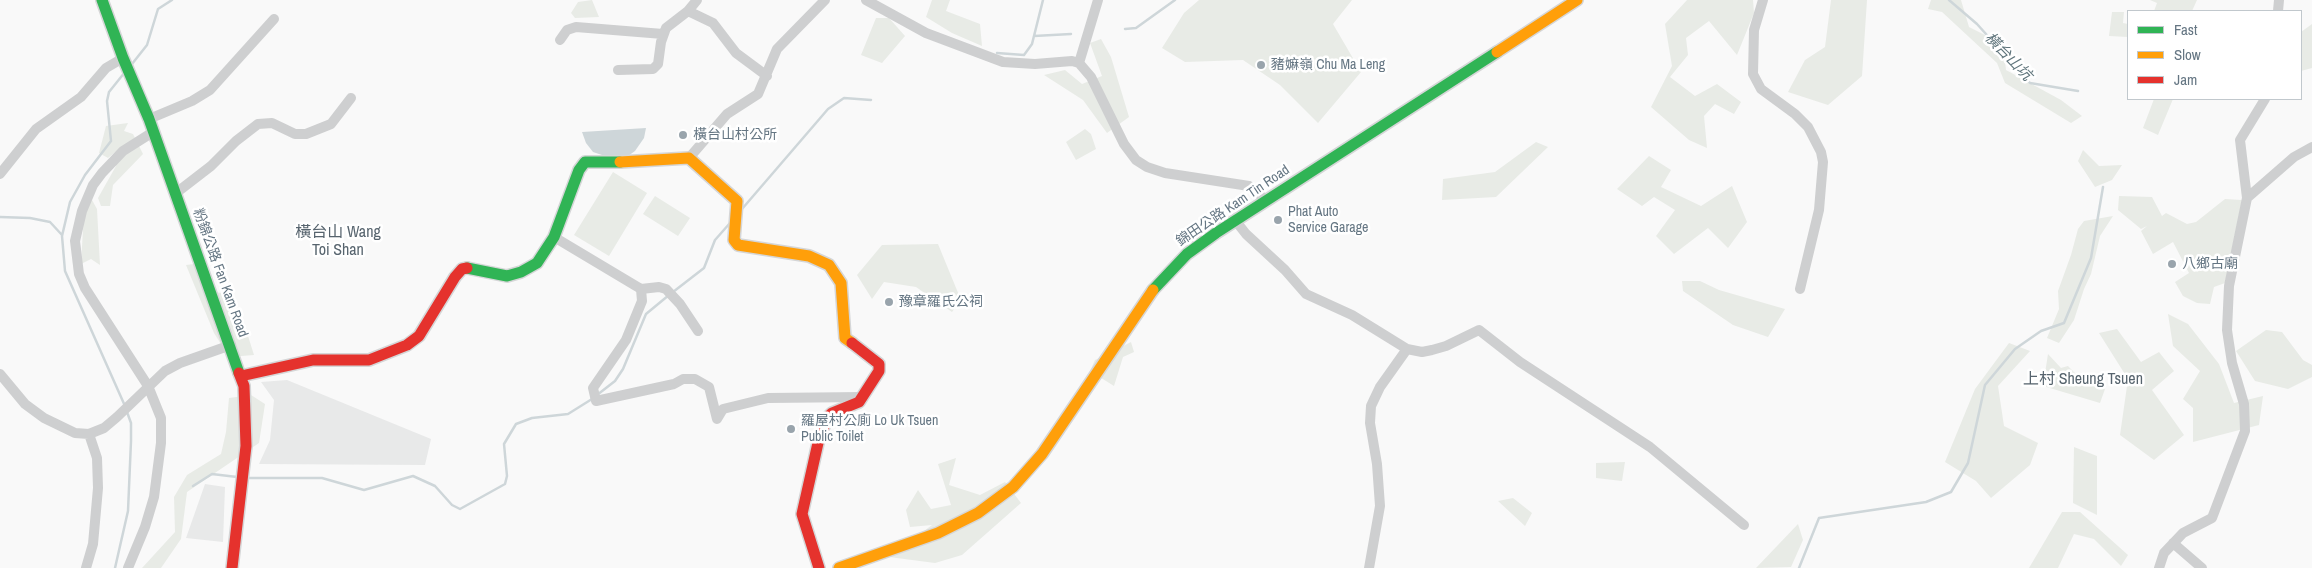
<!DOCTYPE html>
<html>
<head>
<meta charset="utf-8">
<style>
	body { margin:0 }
	#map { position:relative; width:2312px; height:568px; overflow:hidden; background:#f9f9f9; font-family:"Archivo Narrow",sans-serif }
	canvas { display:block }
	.legend { position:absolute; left:2127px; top:10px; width:175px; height:90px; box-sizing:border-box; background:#fff; border:1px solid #c1c8cd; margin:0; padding:6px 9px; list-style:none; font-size:15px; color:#657683 }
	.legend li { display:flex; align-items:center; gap:10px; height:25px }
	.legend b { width:25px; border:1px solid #c1c8cd }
</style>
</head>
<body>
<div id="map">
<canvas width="2312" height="568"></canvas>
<ul class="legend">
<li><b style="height:6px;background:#30b455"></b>Fast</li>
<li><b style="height:6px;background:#ff9f0a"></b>Slow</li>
<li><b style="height:6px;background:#e5322d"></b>Jam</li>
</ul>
</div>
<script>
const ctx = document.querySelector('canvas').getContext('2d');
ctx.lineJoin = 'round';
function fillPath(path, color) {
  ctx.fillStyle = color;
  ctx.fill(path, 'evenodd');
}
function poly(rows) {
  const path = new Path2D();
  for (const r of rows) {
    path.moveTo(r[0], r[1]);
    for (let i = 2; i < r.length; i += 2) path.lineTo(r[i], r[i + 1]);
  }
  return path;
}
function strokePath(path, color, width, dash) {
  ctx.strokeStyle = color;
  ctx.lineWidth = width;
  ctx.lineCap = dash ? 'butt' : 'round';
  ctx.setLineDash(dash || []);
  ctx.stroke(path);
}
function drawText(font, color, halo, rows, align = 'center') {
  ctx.font = font + ' "Archivo Narrow","Noto Sans TC",sans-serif';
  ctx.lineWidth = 5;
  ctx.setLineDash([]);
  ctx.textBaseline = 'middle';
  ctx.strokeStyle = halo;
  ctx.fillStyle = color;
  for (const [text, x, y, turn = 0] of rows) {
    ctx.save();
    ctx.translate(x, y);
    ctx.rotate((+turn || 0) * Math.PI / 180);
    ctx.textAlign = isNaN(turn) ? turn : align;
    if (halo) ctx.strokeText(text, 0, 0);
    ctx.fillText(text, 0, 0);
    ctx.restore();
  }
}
fillPath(poly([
	[287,380,431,439,425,465,259,464,270,440,274,400,261,382],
	[205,484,225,487,223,542,186,538]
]), '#e8e9e9');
fillPath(poly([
	[592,0,599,17,575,18,571,13,578,2],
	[932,0,950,0,946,11,980,24,982,46,952,33,926,17],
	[1199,0,1352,0,1333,24,1361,72,1318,123,1280,85,1243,60,1185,62,1162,48,1184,13],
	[1753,0,1754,13,1737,55,1709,21,1686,38,1688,55,1670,77,1695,96,1717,84,1741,102,1734,114,1715,104,1704,116,1707,148,1689,140,1651,107,1672,66,1665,24,1687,0],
	[1831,0,1867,0,1862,76,1828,105,1788,92,1805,60,1825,47],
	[1931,0,1961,0,1969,27,2003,44,2006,70,2061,100,2082,116,2071,123,2005,83,1997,63,1942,12,1928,9],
	[2150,0,2197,0,2192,11,2154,11,2157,3],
	[2112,12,2124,12,2123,23,2128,24,2128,37,2109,36],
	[876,18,889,18,905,36,882,63,861,55],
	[2312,24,2312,68,2301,71,2301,32],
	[1101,39,1111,57,1129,117,1107,133,1083,100,1044,75,1065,70,1082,84,1102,76,1090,43],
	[2154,99,2173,99,2158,135,2143,128],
	[128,123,124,131,133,134,143,154,113,185,110,206,101,206,98,198,116,166,118,150,108,158,99,153,106,126],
	[1085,129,1091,134,1096,149,1076,160,1066,142],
	[1536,142,1548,147,1496,197,1442,200,1443,179,1495,172],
	[2083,150,2099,166,2122,165,2112,180,2095,187,2078,161],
	[1649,156,1671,170,1661,187,1701,206,1732,186,1747,222,1728,248,1708,228,1674,254,1656,236,1675,210,1654,197,1642,206,1617,189],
	[613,172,647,193,609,256,574,235],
	[655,196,690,218,678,236,643,214],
	[2119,196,2152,197,2162,216,2166,213,2187,224,2196,222,2225,199,2242,200,2225,283,2214,287,2210,304,2197,303,2183,296,2175,282,2189,273,2173,242,2153,254,2141,231,2147,226,2141,229,2118,210],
	[92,200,97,209,100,265,91,259,81,264,84,212],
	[2113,216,2100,236,2091,274,2084,289,2074,320,2059,343,2047,338,2059,309,2058,291,2071,255,2078,229,2084,221],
	[938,244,961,300,952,312,916,287,884,282,872,299,857,275,882,245],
	[194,264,204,291,222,293,232,316,243,320,254,355,229,357,214,333,186,265],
	[1682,281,1700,281,1719,290,1785,309,1768,337,1733,325,1683,291],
	[2168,314,2188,324,2219,364,2234,403,2263,396,2259,425,2193,442,2193,408,2183,399,2200,371,2173,346],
	[2117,329,2141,362,2159,352,2174,371,2152,390,2184,435,2154,460,2120,435,2128,379,2099,333],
	[2266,330,2282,332,2303,360,2312,365,2312,377,2288,389,2255,381,2236,351],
	[1131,342,1134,352,1123,357,1114,386,1090,371,1095,360],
	[2009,343,2030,351,1998,386,2004,426,2038,443,2030,465,1991,498,1976,481,1945,462,1975,389],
	[2048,354,2061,368,2068,366,2077,375,2075,379,2105,389,2100,403,2043,386],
	[251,395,265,404,259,443,187,492,181,539,161,568,142,568,175,532,174,497,187,475,221,454,226,432,229,398],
	[2074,447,2097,456,2097,515,2073,503],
	[956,458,949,485,980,495,1005,482,1021,503,962,555,935,563,889,557,932,525,910,527,906,510,918,490,931,509,951,505,938,464],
	[1625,462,1622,481,1596,478,1596,463],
	[1513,498,1532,513,1525,526,1498,501],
	[2062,512,2080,512,2128,555,2121,566,2094,539,2074,534,2058,568,2029,568],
	[1798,524,1803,540,1791,567,1756,568]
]), '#e8ebe6');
fillPath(poly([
	[646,128,644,138,635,151,628,156,602,155,593,152,586,143,582,132]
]), '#ced6d9');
strokePath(poly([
	[1949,0,1977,24,2030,83,2078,91],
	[1125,29,1136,28,1175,0],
	[1034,36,1071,34],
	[997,53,1024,55,1032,44,1043,0],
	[132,64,147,45,158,9,172,0],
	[125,72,109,92,107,101,111,141,85,175,70,202,62,236,65,271,125,406],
	[742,209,828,109,844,98,871,100],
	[0,217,30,218,50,222,62,235],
	[673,292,704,268,715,240,730,223],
	[597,395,615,381,623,369,646,314,669,295],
	[248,478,322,478,364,490,413,476,435,486,452,505,460,509,505,484,507,476,504,444,516,424,532,418,568,414,592,399],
	[193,486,212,474,237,477],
	[115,568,128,511,131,441,131,423,127,412],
	[1799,568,1819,518,1926,502,1951,492,1968,463,1985,385,2015,349,2041,331,2064,323,2091,258,2103,187]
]), '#ced6d9', 2.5);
const fast = poly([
	[102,0,123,58,149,119,239,373],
	[467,268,507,276,521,272,537,263,554,237,579,170,585,162,620,162],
	[1153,290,1187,254,1216,233,1497,52]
]);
const slow = poly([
	[1497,52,1577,0],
	[620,162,689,158,737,201,734,240,738,245,809,256,829,265,841,283,845,338,852,343],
	[839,568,938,533,978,513,1013,487,1042,454,1153,290]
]);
const jam = poly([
	[241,376,313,360,369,360,407,345,419,336,455,277,462,269,467,268],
	[232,568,246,446,244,386,239,373],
	[819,568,802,514,818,443,827,418,832,413,859,402,879,371,879,364,852,343]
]);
strokePath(fast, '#d5d6d7', 14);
strokePath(slow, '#d5d6d7', 14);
strokePath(jam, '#d5d6d7', 14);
strokePath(poly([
	[866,0,926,33,1003,62,1035,64,1072,61,1079,63,1091,77,1124,144,1136,160,1147,167,1165,173,1249,186,1266,200],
	[1763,0,1754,30,1753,74,1761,89,1795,114,1808,127,1821,152,1823,162,1819,210,1800,289],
	[688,11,713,23,736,53,767,76],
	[2278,11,2279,0],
	[560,40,567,30,576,27,663,34],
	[1079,63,1098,0],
	[618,70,653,69,658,64,661,42,666,28,688,11,697,0],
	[149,119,192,101,210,90,274,19],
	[689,158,727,114,758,94,777,49,825,0],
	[0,174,36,129,81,97,106,68,123,58],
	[176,193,211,166,236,141,258,124,272,123,295,134,306,134,331,124,351,98],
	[2247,198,2294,157,2312,147],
	[1235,220,1246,234,1285,270,1306,294,1352,315,1407,349,1422,352,1432,350,1446,346,1479,330,1520,362,1650,447,1744,525],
	[554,237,641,289,659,287,666,289,680,304,698,331],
	[641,289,642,301,626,340,593,388,596,401,674,384,683,379,695,379,709,387,717,419],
	[0,374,25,404,44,418,75,433,89,434,104,428,117,417,165,371,180,363,231,345],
	[717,419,723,409,768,398,863,397],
	[2173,543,2202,568],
	[86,568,93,544,98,488,97,458,89,434],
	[128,568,145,527,154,497,161,443,161,418,148,386,85,288,79,274,75,241,82,211,93,185,102,173,123,151,153,132],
	[1369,568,1380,506,1377,464,1370,423,1371,406,1380,387,1407,349],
	[2159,568,2164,553,2183,533,2212,518,2245,431,2244,404,2232,363,2227,330,2229,286,2247,198,2240,140,2265,99]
]), '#cecfd0', 10);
strokePath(fast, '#30b455', 11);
strokePath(slow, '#ff9f0a', 11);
strokePath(jam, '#e5322d', 11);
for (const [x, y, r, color] of [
	[1261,65,5,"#99a4ac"],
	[683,135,5,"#99a4ac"],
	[1278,220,5,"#99a4ac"],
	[2172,264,5,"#99a4ac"],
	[889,302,5,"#99a4ac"],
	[791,429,5,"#99a4ac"]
]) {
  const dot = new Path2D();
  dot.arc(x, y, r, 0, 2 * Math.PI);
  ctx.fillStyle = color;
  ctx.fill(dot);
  strokePath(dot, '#fff', 2);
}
drawText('14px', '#657683', '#fff', [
	["豬嫲嶺 Chu Ma Leng",1271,65],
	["橫台山村公所",693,135],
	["Phat Auto",1288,212],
	["Service Garage",1288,228],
	["八鄉古廟",2182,264],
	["豫章羅氏公祠",899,302],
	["羅屋村公廁 Lo Uk Tsuen",801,421],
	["Public Toilet",801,437]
], 'left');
drawText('14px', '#657683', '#fff', [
	["錦田公路 Kam Tin Road",1233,206,-34],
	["粉錦公路 Fan Kam Road",220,273,70]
]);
drawText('italic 15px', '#60757c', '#fff', [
	["橫台山坑",2008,57,46]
]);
drawText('16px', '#57646e', '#fff', [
	["橫台山 Wang",338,233],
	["Toi Shan",338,251],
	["上村 Sheung Tsuen",2083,380]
]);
</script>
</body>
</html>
